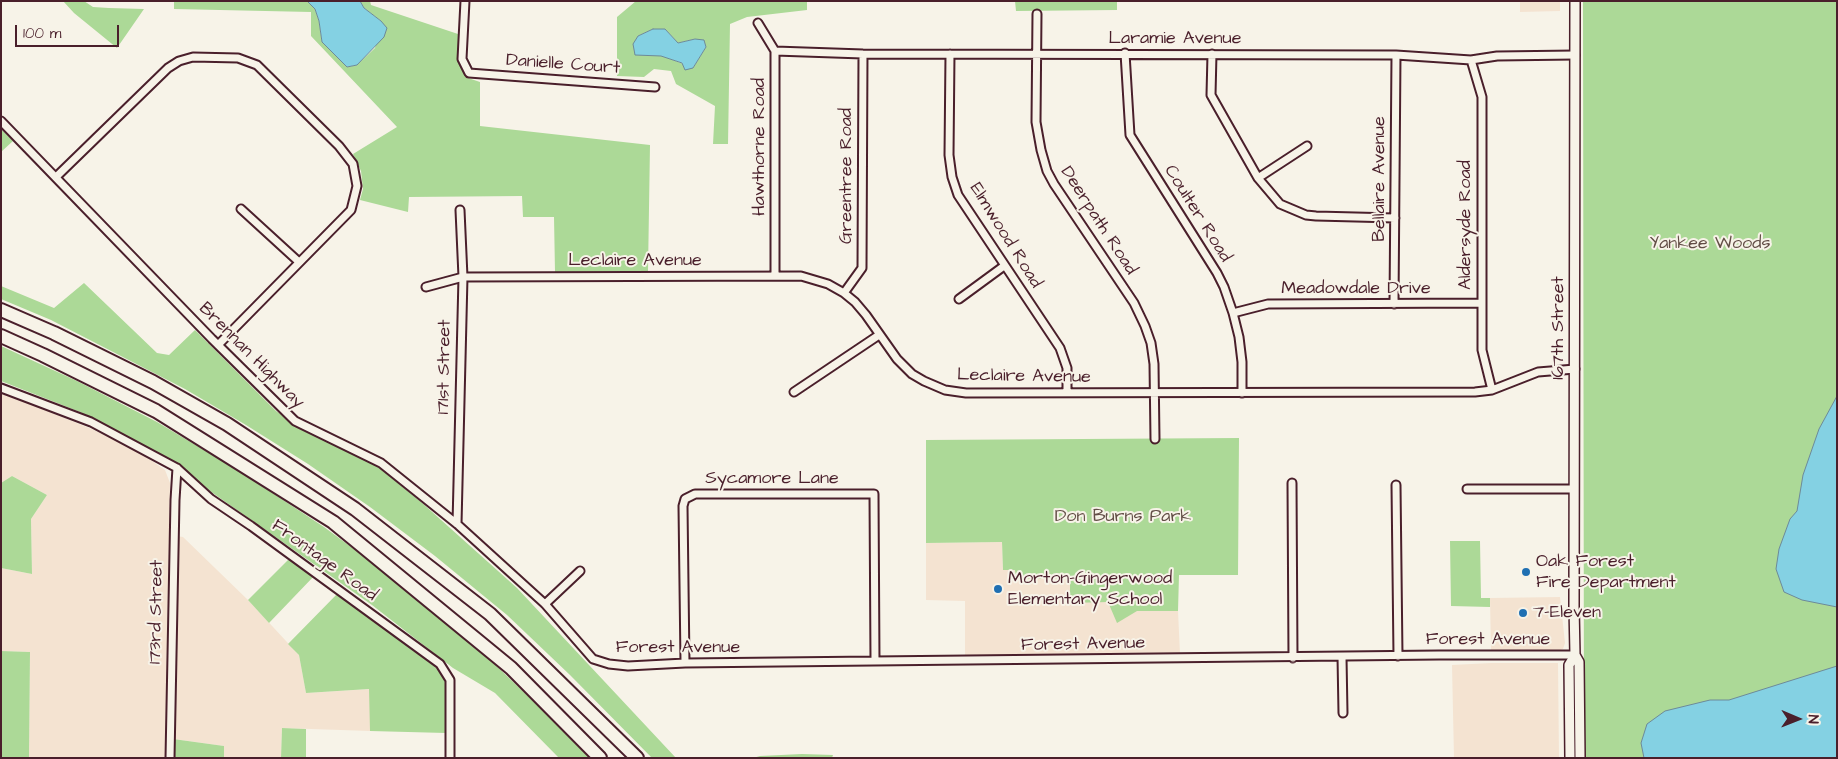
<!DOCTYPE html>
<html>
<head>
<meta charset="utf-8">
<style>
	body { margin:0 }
	#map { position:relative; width:1838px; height:759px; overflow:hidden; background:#f7f3e8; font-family:"Architects Daughter",sans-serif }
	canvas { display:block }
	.frame { position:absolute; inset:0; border:2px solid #4a1f2b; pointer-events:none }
	.north { position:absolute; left:1773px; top:694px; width:50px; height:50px; -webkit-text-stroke:4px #f7f3e8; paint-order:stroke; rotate:91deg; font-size:14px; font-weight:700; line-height:20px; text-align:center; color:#4a1f2b }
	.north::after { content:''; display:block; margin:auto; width:18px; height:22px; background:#4a1f2b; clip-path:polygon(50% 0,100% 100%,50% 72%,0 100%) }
	.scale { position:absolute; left:15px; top:25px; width:104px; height:22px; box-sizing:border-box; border:2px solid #4a1f2b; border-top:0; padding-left:6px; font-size:15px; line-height:18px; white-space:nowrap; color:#4a1f2b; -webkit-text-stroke:4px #f7f3e8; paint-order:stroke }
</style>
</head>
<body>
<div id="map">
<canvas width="1838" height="759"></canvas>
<div class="frame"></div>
<div class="north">N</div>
<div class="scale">100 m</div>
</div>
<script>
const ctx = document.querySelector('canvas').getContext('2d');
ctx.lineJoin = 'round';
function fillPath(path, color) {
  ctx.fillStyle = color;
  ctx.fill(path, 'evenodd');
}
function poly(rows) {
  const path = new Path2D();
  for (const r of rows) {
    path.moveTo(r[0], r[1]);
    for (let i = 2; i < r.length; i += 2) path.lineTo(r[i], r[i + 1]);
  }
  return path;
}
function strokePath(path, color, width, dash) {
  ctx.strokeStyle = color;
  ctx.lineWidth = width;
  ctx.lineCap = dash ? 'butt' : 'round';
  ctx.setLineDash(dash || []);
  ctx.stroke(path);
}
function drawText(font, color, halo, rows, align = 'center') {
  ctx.font = font + ' "Architects Daughter",sans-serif';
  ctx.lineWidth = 4;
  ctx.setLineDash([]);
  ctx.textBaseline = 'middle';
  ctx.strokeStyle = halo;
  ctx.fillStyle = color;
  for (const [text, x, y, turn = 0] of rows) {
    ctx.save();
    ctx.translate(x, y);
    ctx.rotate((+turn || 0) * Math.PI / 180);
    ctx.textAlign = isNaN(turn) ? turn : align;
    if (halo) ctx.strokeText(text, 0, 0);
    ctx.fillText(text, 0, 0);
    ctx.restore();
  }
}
fillPath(poly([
	[1520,1,1560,1,1560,11,1520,12],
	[1,392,94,430,139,452,165,470,170,483,165,758,29,758,30,652,1,651,1,568,32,574,31,519,47,495,12,476,1,483],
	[176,536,183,537,248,600,299,655,306,693,370,689,370,731,282,728,281,758,224,758,224,746,173,739],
	[1002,542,1003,570,1015,569,1070,578,1108,602,1137,611,1178,611,1180,654,965,656,965,601,926,600,926,543],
	[1560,597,1565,643,1563,649,1558,651,1491,651,1490,598],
	[1491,663,1558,663,1559,758,1454,758,1452,665]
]), '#f4e3d1');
fillPath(poly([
	[63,1,84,1,93,7,109,8,144,9,117,48,74,13],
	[174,1,309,2,315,9,319,21,322,42,347,67,357,65,375,48,381,21,364,8,360,1,370,1,371,5,458,34,458,63,468,78,480,82,480,126,650,145,648,271,555,272,554,217,523,217,522,196,409,197,408,212,360,200,363,189,361,171,353,154,397,127,311,36,311,12,174,9],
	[636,1,807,1,807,10,747,17,730,24,728,144,713,144,715,106,676,84,671,71,654,69,644,77,617,76,617,17],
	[653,29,665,29,678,43,695,39,706,47,693,68,661,55,635,55,638,36],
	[1015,1,1117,1,1117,10,1016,11],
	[1583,1,1837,1,1837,758,1584,758],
	[1,129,13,141,1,152],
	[84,283,157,353,169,355,195,330,276,411,305,431,377,466,421,502,517,588,676,758,652,758,570,675,507,615,435,556,370,507,308,464,246,425,185,389,51,320,1,299,1,286,54,308],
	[1,346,77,381,157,422,239,471,324,527,377,566,480,650,592,758,559,758,495,693,453,668,372,605,153,451,80,412,1,381],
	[1239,438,1238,575,1179,575,1178,611,1137,611,1117,623,1108,602,1070,603,1070,578,1016,579,1015,570,1003,570,1002,542,926,543,926,440],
	[12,476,47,495,31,519,32,574,1,568,1,483],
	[1450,541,1480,541,1481,598,1490,598,1490,607,1451,606],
	[291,557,315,575,269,623,248,600],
	[339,592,430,661,442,674,447,686,446,733,370,731,369,689,306,693,299,655,288,644],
	[1,651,30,652,29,758,1,758],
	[282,728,306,729,306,758,281,758],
	[173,739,224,746,224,758,173,758],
	[802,754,833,755,832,758,753,758,760,756]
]), '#acd997');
const water = poly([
	[307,1,360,1,364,8,381,21,387,28,384,37,357,65,347,67,322,42,319,21,315,9,307,1],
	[653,29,665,29,678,43,695,39,704,40,706,47,693,68,685,70,682,63,661,56,635,55,633,44,638,36,653,29],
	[1837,396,1837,607,1802,600,1784,592,1776,569,1779,549,1790,519,1797,511,1803,475,1819,429,1837,396],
	[1837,666,1837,758,1644,758,1641,743,1647,724,1665,711,1710,700,1729,700,1837,666]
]);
fillPath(water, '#84d1e3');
strokePath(water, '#6d8a99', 1);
const minor = poly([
	[465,1,462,59,469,73,655,87],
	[1037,14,1036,122,1041,150,1047,171,1054,184,1134,303,1145,326,1151,343,1154,364,1155,439],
	[758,23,775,51,775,275],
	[775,51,863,54,1396,55,1471,60,1497,56,1575,55],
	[1125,53,1130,135,1217,273,1224,287,1233,313,1239,337,1242,362,1242,393],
	[950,54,949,155,952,177,958,195,1060,348,1067,368,1067,393],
	[1212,54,1211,95,1258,178,1280,204,1306,215,1316,216,1395,218],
	[1471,60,1482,97,1482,350,1492,390],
	[1,121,212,339,295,421,381,463,457,524,545,604,593,659,609,664,628,666,685,663,1439,655,1575,655],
	[56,177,168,68,179,61,193,57,238,58,257,65,339,146,353,164,357,186,351,210,218,345],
	[1258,178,1307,146],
	[241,209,299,262],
	[426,287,463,277,801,276,828,284,844,293,855,302,866,315,897,359,912,374,924,381,945,390,966,393,1475,392,1492,390,1538,372,1575,369],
	[844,293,862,268,863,54],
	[959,299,1004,266],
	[1394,304,1396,55],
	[1233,313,1268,304,1481,303],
	[1,388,91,422,177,468,211,499,251,526,440,664,450,680,450,758],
	[794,392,879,335],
	[1292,483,1293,658],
	[1396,485,1398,656],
	[1467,489,1574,489],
	[457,524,463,277,460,210],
	[545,604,580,571],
	[1342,657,1343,713],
	[685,663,683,506,685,499,695,494,874,494,875,661],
	[170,758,175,500,177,468]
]);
const secondary = poly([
	[1575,1,1574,606,1575,655,1579,662,1580,758],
	[1570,758,1569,665,1575,655]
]);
const motorway = poly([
	[1,310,54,333,153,382,227,424,355,509,490,614,637,758],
	[1,336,43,355,156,411,333,522,511,668,600,758]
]);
strokePath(minor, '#4a1f2b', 11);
strokePath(secondary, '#4a1f2b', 12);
strokePath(motorway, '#4a1f2b', 16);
strokePath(minor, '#f7f3e8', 7);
strokePath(secondary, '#f7f3e8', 9);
strokePath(motorway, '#f7f3e8', 12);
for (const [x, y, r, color] of [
	[1526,572,5,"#1f6fb2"],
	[998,589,5,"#1f6fb2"],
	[1523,613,5,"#1f6fb2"]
]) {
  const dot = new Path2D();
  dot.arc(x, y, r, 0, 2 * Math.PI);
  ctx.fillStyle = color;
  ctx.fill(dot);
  strokePath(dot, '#f7f3e8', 2);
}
drawText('18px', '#4a1f2b', '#f7f3e8', [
	["Laramie Avenue",1175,39],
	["Danielle Court",563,65,4],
	["Hawthorne Road",760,147,-90],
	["Greentree Road",847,176,-90],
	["Bellaire Avenue",1380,179,-90],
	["Coulter Road",1197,214,58],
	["Deerpath Road",1098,221,57],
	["Aldersyde Road",1466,225,-90],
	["Elmwood Road",1005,236,58],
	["Leclaire Avenue",635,261],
	["Meadowdale Drive",1356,289],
	["167th Street",1559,328,-90],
	["Brennan Highway",251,356,45],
	["171st Street",445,367,-89],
	["Leclaire Avenue",1024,377,1],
	["Sycamore Lane",772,479],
	["Frontage Road",324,561,36],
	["173rd Street",157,612,-89],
	["Forest Avenue",1488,640],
	["Forest Avenue",1083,645,-1],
	["Forest Avenue",678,648]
]);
drawText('18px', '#624e46', '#f7f3e8', [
	["Yankee Woods",1710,244],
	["Don Burns Park",1123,517]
]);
drawText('18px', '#4a1f2b', '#f7f3e8', [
	["Oak Forest",1536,562],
	["Fire Department",1536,583],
	["Morton-Gingerwood",1008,579],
	["Elementary School",1008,600],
	["7-Eleven",1533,613]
], 'left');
</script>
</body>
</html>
